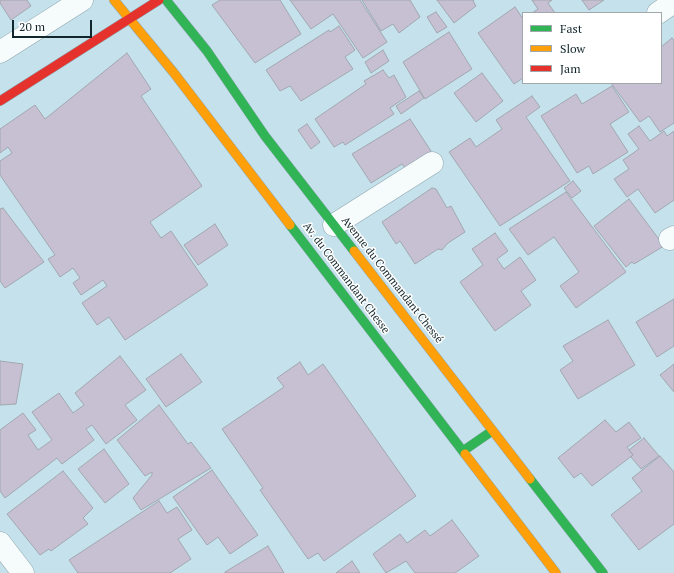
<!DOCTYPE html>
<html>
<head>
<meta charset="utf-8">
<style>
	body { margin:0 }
	#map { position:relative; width:674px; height:573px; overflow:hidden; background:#c5e2ec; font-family:"PT Serif",serif }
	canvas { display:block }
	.legend { position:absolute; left:522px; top:12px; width:140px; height:72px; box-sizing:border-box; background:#fff; border:1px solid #a0a8ab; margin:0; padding:5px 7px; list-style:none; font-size:12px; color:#11262c }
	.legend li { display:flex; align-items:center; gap:8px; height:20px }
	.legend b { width:20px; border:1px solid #a0a8ab }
	.scale { position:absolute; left:12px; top:20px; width:80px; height:18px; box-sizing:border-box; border:2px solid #11262c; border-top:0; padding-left:5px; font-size:12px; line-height:14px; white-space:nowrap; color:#11262c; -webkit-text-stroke:3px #fff; paint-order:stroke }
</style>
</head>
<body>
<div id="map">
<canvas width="674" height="573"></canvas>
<ul class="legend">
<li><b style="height:5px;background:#30b455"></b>Fast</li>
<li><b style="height:5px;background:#ff9f0a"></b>Slow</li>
<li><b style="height:5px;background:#e5322d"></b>Jam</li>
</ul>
<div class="scale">20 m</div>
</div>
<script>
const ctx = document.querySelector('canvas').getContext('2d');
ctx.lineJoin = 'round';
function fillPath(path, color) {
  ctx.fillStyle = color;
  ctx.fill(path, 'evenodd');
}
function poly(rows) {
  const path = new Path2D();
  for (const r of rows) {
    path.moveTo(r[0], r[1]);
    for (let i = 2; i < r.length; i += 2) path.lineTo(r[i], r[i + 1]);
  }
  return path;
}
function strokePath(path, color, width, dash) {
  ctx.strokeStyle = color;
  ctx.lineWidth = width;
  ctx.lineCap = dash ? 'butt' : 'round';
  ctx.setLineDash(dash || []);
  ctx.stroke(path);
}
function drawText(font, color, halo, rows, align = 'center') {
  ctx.font = font + ' "PT Serif",serif';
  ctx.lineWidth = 3;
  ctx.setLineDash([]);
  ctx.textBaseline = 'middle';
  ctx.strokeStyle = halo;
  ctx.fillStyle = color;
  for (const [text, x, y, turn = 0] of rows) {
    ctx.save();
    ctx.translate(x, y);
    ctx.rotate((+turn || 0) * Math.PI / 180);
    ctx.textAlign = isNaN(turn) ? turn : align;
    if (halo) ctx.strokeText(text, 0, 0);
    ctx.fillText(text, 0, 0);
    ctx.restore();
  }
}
const building = poly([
	[0,0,27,0,31,6,11,20,0,3,0,0],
	[220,0,280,0,301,34,255,63,212,5,220,0],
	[290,0,360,0,387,42,363,58,333,14,311,29,290,0],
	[362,0,410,0,420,17,399,33,393,24,381,31,362,0],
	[437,0,474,0,473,1,476,6,454,23,437,0],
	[532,0,552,0,548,3,555,13,532,13,538,9,532,0],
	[582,0,604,0,589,10,582,0],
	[515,7,523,19,523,78,514,84,478,33,515,7],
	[436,12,447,27,437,33,427,17,436,12],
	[339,26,355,50,345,57,353,69,301,101,290,86,280,91,266,70,329,30,330,32,339,26],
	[449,32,472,69,425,99,403,62,449,32],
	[672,38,674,40,674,123,660,132,649,116,640,122,611,83,661,83,661,47,672,38],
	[383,50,389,61,371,73,365,62,383,50],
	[127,53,151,89,141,96,202,186,150,222,161,238,171,231,208,285,125,340,109,317,97,325,82,303,107,286,103,280,81,295,73,283,80,278,73,268,60,277,48,259,55,255,0,175,0,161,12,153,8,147,0,153,0,129,35,105,45,119,127,53],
	[383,70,389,78,394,75,406,97,390,108,394,114,345,145,343,142,334,147,315,119,366,84,364,81,383,70],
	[482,73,503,101,476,122,454,93,482,73],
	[612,86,629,112,610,124,628,152,593,174,589,166,577,173,541,116,576,94,582,104,612,86],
	[419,91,424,98,401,114,396,106,419,91],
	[532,96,540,107,526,117,570,181,500,226,449,152,470,138,476,147,502,129,496,120,532,96],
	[410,119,431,151,405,168,402,164,371,183,352,154,410,119],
	[307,124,320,142,311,149,298,130,307,124],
	[639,126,650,141,664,131,667,136,674,131,674,200,655,213,638,189,627,197,614,179,629,169,623,160,639,149,628,134,639,126],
	[573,181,581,191,572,198,564,188,573,181],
	[432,188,436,189,447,208,451,206,465,232,448,243,442,250,438,249,415,264,400,241,396,244,382,222,432,188],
	[566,192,626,272,576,308,560,286,579,272,554,237,528,255,509,229,566,192],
	[629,199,664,246,634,264,632,262,626,267,594,226,629,199],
	[3,208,44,262,5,288,0,281,0,209,3,208],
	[215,224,228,245,198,265,184,245,215,224],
	[495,233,508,251,497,259,504,269,520,257,536,280,521,291,531,305,495,331,460,282,483,265,472,249,495,233],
	[674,299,674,346,657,357,636,322,674,299],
	[608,320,635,365,578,399,560,370,573,361,563,346,608,320],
	[181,354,202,382,166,407,146,379,181,354],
	[120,356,146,390,125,405,137,420,106,444,92,425,86,429,94,440,62,464,57,458,5,498,0,491,0,430,23,413,36,430,28,435,38,450,52,440,32,412,59,393,73,413,84,405,75,393,120,356],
	[0,361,23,364,16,404,0,405,0,361],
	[300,362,308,375,323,364,416,496,324,561,318,553,308,559,260,490,263,488,222,429,284,387,277,378,300,362],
	[674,364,674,392,660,375,674,364],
	[159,405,188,444,191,442,211,468,141,510,133,498,152,475,152,472,145,476,117,440,159,405],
	[605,420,616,432,629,422,641,438,627,447,633,455,592,486,581,473,574,478,558,458,605,420],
	[644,438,659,456,641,469,631,457,633,455,629,450,644,438],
	[104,449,129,484,105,503,78,469,104,449],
	[660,456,674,472,674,524,639,550,611,515,642,491,632,478,660,456],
	[212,470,258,535,230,554,218,537,207,545,173,497,212,470],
	[63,471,93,508,83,518,88,524,51,551,49,549,40,555,7,514,63,471],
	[159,501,167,513,177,507,192,530,178,539,191,559,170,573,78,573,69,560,159,501],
	[452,520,479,556,455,573,415,573,406,561,386,573,373,554,400,534,407,543,425,530,430,536,452,520],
	[268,546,284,573,225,573,225,572,268,546],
	[352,561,360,573,336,573,352,561]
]);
fillPath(building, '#c6c0d2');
strokePath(building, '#a1a7b0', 1);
const street = poly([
	[658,13,674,2],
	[0,52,82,0],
	[334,225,432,163],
	[670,239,674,237],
	[0,543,23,573]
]);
const fast = poly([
	[166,0,207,51,265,136,354,251],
	[290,225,465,454],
	[463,451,492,431],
	[530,479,603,573]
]);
const slow = poly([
	[114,0,174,73,290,225],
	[354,251,530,479],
	[465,454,556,573]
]);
const jam = poly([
	[0,101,159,0]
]);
strokePath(street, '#8fa6ae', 23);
strokePath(fast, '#8fa6ae', 10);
strokePath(slow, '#8fa6ae', 10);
strokePath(jam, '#8fa6ae', 10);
strokePath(street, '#f6fbfc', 22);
strokePath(fast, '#30b455', 9);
strokePath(slow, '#ff9f0a', 9);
strokePath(jam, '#e5322d', 9);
drawText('11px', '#11262c', '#fff', [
	["Av. du Commandant Chesse",346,278,53],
	["Avenue du Commandant Chessé",392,280,52]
]);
</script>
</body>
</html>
